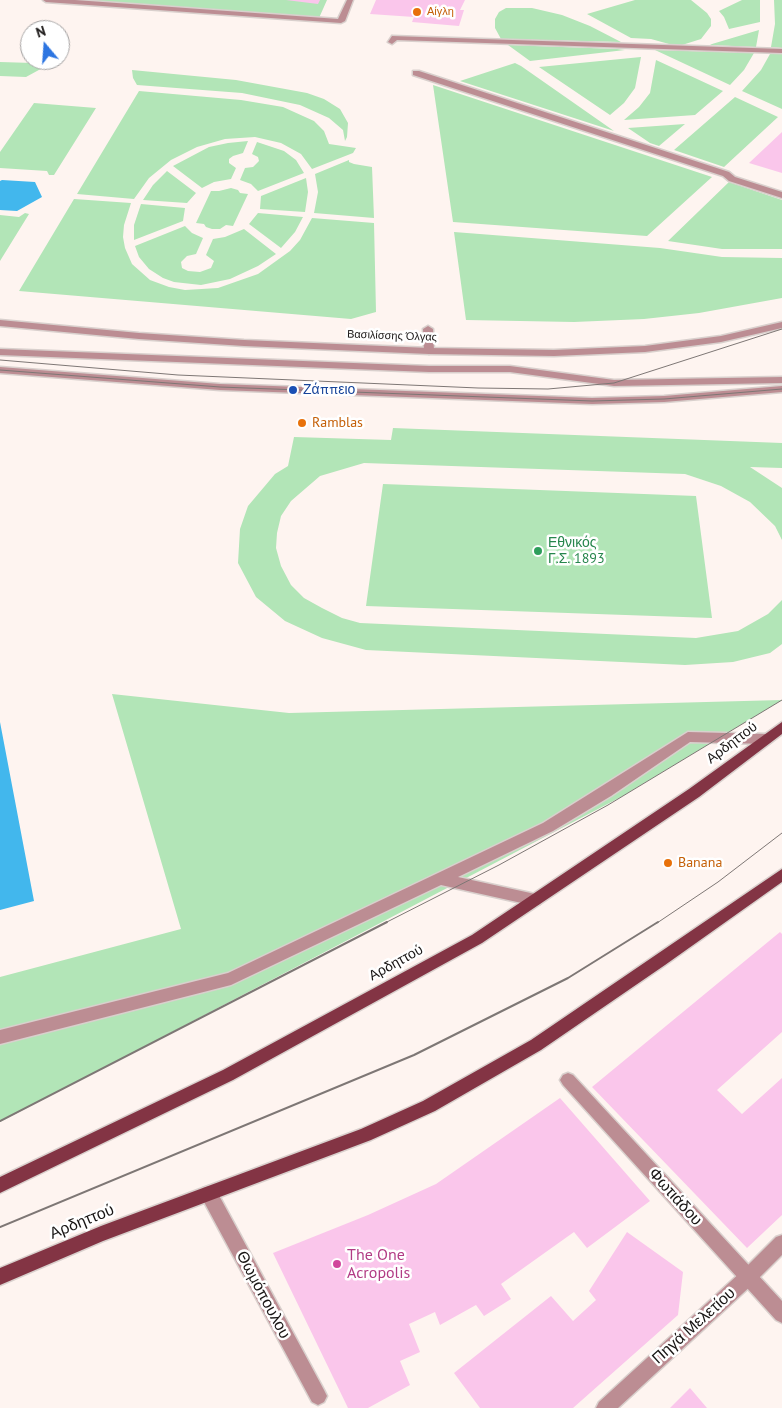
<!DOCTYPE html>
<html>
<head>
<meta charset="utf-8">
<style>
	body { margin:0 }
	#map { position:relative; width:782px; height:1408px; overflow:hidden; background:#fef4f0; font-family:"PT Sans",sans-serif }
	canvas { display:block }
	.north { position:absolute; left:20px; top:20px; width:50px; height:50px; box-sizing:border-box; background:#fff; border:1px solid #a3a1a1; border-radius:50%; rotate:342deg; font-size:14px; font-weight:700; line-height:20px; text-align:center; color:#181514 }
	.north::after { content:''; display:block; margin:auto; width:18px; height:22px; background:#2d75e1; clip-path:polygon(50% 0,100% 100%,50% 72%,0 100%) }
</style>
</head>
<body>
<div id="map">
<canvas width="782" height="1408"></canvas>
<div class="north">N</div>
</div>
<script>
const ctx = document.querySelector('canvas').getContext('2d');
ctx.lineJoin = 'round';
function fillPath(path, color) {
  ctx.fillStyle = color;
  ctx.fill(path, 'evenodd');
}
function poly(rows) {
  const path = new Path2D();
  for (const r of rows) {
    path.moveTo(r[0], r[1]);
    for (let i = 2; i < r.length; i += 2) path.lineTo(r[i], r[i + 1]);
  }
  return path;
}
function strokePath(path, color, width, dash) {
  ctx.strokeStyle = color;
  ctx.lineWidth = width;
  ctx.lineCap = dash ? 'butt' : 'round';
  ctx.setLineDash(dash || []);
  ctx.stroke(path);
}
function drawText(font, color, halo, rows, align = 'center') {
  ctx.font = font + ' "PT Sans",sans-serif';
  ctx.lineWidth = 5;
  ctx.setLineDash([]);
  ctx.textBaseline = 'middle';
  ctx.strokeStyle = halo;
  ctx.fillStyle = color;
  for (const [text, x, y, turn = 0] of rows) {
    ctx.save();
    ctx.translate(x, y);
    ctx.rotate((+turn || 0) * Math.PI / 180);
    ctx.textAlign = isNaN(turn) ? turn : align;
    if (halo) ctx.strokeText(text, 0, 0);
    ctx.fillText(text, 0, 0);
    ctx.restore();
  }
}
fillPath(poly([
	[51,0,327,0,319,18],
	[635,0,691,0,707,13,711,19,711,26,701,39,682,45,669,44,651,39,631,38,587,14],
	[742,0,760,0,760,22,729,29,724,17,719,11],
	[774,0,782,0,782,48,771,47,775,24],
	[506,8,532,8,562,15,590,26,621,42,501,39,495,28,495,19,499,12],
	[759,30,756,47,710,45,712,44],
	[508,45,617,49,625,50,530,61],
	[655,50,754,53,744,70,730,85],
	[770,54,782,54,782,109,742,91,761,70],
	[641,57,635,88,624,103,610,115,539,67],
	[656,60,723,91,695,115,624,120,639,107,650,93],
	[0,62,33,63,48,65,26,77,0,76],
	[515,63,521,66,614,131,460,81],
	[132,70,236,80,307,93,324,99,340,109,348,123,347,137,345,141,343,130,329,118,300,105,242,93,137,85,133,78],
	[433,85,712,177,647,236,453,222],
	[139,91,241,100,283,107,314,121,324,131,329,144,356,148,353,153,312,169,301,154,281,143,255,137,225,139,197,147,171,160,149,178,134,199,77,194],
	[735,97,778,117,724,167,674,150],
	[34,103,96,108,54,175,49,175,47,171,0,168,0,152],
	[685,124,659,146,650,143,628,128],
	[248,141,243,153,233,156,229,159,229,163,236,168,231,179,214,182,202,188,173,166,209,147,228,143],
	[257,142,284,151,296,160,304,173,258,191,251,184,240,180,245,168,253,167,259,161,258,157,252,154],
	[349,160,349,162,354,164,372,167,374,218,314,213,318,192,315,174],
	[167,171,196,193,187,203,143,200,153,185],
	[306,178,308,192,305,212,260,209,261,196],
	[729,182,782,200,782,249,722,249,668,241],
	[231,188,238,190,240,193,248,194,233,226,226,225,220,229,212,229,206,227,204,224,196,223,211,191,219,191],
	[74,199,131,203,124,225,123,237,125,248,132,264,150,280,169,287,185,290,218,288,258,274,290,251,300,240,312,218,374,223,376,312,351,319,19,291],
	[141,204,185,208,183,221,134,240,134,225],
	[25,213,29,214,0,261,0,215,19,217],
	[258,213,303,217,295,232,281,248,249,224],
	[185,226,192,233,203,238,196,254,187,256,181,262,182,268,188,271,200,272,211,268,214,261,206,255,213,239,225,237,244,229,276,254,258,266,230,279,201,285,174,282,163,278,149,269,139,257,135,246],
	[454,232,660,248,722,257,782,258,782,298,699,313,644,319,574,322,466,320],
	[393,428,782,443,782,468,750,467,782,488,782,540,775,526,750,502,721,486,685,474,364,463,320,476,291,501,281,516,277,533,276,548,281,566,291,585,304,598,322,608,342,618,360,623,696,638,738,631,768,614,782,600,782,644,770,653,733,662,685,665,366,650,322,638,285,621,256,597,238,563,240,529,248,506,275,474,288,466,294,437,391,440],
	[383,484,696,496,712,618,366,606],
	[112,694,289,713,782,700,621,797,0,1122,0,977,181,929]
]), '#b2e5b7');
fillPath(poly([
	[2,180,35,182,42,197,17,211,0,210,0,181],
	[0,722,34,901,0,910]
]), '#42b7ed');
fillPath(poly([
	[286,0,320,0,318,4],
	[376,0,465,0,460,10,464,10,459,26,412,22,414,17,370,14],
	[782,132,782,173,749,163],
	[780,932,782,934,782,1032,717,1090,742,1114,782,1078,782,1215,747,1248,592,1087],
	[560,1098,650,1201,587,1248,574,1232,501,1284,511,1299,484,1316,476,1305,440,1325,435,1312,409,1324,420,1352,400,1361,410,1385,368,1408,348,1408,273,1253,368,1215,436,1184],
	[627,1232,683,1272,678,1315,573,1408,480,1408,454,1373,551,1296,573,1321,596,1300,589,1291],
	[690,1388,707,1408,670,1408]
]), '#fac6eb');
const service = poly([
	[0,367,220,384,592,398,664,396,782,386,782,392,664,402,592,404,220,390,0,373,0,367],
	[688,732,766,734,771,736,772,739,771,742,766,744,690,742,611,796,553,831,458,877,535,894,540,896,542,900,540,904,535,906,441,885,231,985,0,1044,0,1030,228,973,543,823,688,732]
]);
const pedestrian = poly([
	[43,0,75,0,338,19,347,0,353,0,345,21,341,23,46,2,43,0],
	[392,36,782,49,782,53,397,40,392,44,388,42,392,36],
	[413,71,419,71,729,172,735,177,782,192,782,198,729,181,723,176,413,75,413,71],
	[428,326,433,329,434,351,429,354,424,351,423,329,428,326],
	[568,1073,573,1075,782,1301,782,1323,776,1320,563,1085,560,1080,563,1075,568,1073],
	[209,1186,215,1188,324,1390,327,1396,324,1402,318,1405,312,1402,203,1200,201,1194,203,1188,209,1186]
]);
const minor = poly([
	[0,320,139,333,244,340,429,348,554,350,645,346,721,336,782,322,782,328,721,342,645,352,554,356,429,354,244,346,139,339,0,326,0,320],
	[0,349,429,366,510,366,614,380,782,377,782,383,614,386,510,372,429,372,0,355,0,349],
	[782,1235,782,1255,754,1283,618,1408,596,1408,599,1402,742,1271,776,1237,782,1235]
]);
const primary = poly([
	[782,722,782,734,699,797,482,943,233,1080,0,1193,0,1177,223,1070,472,935,689,789,782,722],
	[782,869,782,882,665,965,541,1050,435,1111,371,1140,103,1241,0,1285,0,1268,101,1226,361,1129,423,1101,531,1040,782,869]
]);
strokePath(service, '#d9d0cd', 3);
strokePath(pedestrian, '#d9d0cd', 3);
strokePath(minor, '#d9d0cd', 3);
strokePath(primary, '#d9d0cd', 3);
fillPath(service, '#bc8d93');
fillPath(pedestrian, '#bc8d93');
fillPath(minor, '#bc8d93');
fillPath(primary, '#833444');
strokePath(poly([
	[0,360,178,375,478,388,548,389,614,383,782,329],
	[0,370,220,387,592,401,664,399,782,389],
	[385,923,499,865,608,805,782,700],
	[657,923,718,882,782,833]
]), '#7e7775', 1);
strokePath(poly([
	[0,1121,387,922],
	[0,1227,414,1055,568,978,658,922]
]), '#7e7775', 2);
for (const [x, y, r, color] of [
	[417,12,5,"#e8710a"],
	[293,390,5,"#1a4fb4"],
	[302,423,5,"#e8710a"],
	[538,551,5,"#2e9e5b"],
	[668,863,5,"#e8710a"],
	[337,1264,5,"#d1479c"]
]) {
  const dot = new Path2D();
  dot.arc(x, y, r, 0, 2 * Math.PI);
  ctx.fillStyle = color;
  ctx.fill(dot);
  strokePath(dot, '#fff', 2);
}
drawText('11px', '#c56008', '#fff', [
	["Αίγλη",427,12]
], 'left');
drawText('11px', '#181514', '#fff', [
	["Βασιλίσσης Όλγας",392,336,2]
]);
drawText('14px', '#164399', '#fff', [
	["Ζάππειο",303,390]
], 'left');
drawText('14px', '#c56008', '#fff', [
	["Ramblas",312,423],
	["Banana",678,863]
], 'left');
drawText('14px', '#27864d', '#fff', [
	["Εθνικός",548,543],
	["Γ.Σ. 1893",548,559]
], 'left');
drawText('14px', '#181514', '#fff', [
	["Αρδηττού",732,743,-37],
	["Αρδηττού",396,963,-29]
]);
drawText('16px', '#181514', '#fff', [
	["Φωτιάδου",675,1197,48],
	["Αρδηττού",82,1222,-22],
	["Θωμόπουλου",263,1295,62],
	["Πηγά Μελετίου",694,1326,-42]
]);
drawText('16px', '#b23c85', '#fff', [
	["The One",347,1255],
	["Acropolis",347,1273]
], 'left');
</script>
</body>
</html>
